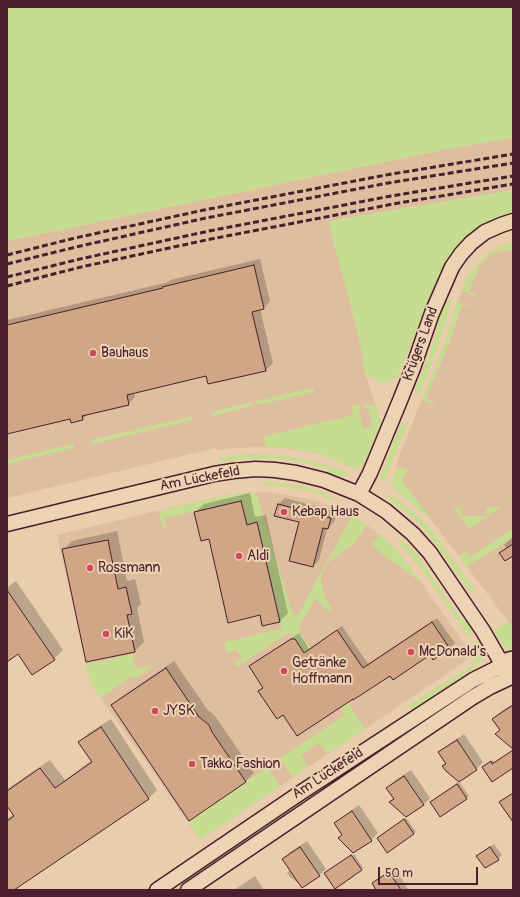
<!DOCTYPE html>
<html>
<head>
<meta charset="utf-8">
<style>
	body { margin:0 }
	#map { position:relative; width:520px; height:897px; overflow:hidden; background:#e9cdad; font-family:Pangolin,sans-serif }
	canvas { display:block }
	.frame { position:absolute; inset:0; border:8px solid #4a1f2b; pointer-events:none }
	.scale { position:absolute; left:378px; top:867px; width:100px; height:18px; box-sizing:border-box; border:2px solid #4a1f2b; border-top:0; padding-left:5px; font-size:12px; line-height:14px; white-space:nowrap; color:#4a1f2b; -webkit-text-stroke:3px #ecd3b4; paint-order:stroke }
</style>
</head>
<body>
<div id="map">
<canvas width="520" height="897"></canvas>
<div class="frame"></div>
<div class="scale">50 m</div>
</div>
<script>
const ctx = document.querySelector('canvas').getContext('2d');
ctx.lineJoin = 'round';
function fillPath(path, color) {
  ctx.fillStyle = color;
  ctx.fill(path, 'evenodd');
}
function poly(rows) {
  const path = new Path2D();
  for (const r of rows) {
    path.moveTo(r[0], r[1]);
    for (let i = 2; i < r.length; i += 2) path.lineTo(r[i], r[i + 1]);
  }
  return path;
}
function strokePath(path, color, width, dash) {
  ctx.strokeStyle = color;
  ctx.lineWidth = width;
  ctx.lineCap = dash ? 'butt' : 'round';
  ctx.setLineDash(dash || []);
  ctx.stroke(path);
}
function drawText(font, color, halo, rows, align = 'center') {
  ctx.font = font + ' Pangolin,sans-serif';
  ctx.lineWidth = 4;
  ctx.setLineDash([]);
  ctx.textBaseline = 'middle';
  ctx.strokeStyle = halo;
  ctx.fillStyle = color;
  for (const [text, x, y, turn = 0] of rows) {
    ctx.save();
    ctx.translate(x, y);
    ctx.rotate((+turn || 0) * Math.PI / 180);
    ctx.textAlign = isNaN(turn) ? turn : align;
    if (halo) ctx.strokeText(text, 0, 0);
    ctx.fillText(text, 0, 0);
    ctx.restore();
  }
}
fillPath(poly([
	[513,138,513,190,329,221,360,342,365,374,381,421,364,464,357,469,322,455,295,449,266,447,234,448,217,450,216,448,7,498,7,241,447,149],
	[513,241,513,628,459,556,401,481,396,464,444,344,457,302,467,277,476,266,488,253],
	[256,492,266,492,293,496,316,501,335,508,352,516,367,525,393,545,423,585,468,649,468,653,466,660,463,663,200,840,90,682,57,535,190,503,234,494]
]), '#dfbe9f');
fillPath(poly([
	[7,7,513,7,513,138,447,149,7,241],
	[513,190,513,214,507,215,483,226,463,240,456,248,443,267,420,321,398,377,384,384,365,374,360,342,328,221],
	[513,241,513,250,500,251,492,254,480,265,469,291,477,295,476,297,462,290,467,277,476,266,488,253],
	[452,299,440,341,432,362,419,396,415,390,434,342,439,318,444,302],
	[457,302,472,307,471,308,462,305,449,343,426,399,434,401,433,404,422,400,444,344],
	[313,388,314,392,257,405,256,401],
	[251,402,252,406,212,416,211,412],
	[351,405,358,405,362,409,359,410,363,429,372,427,369,409,366,409,362,405,369,405,376,406,381,421,364,464,357,469,322,455,295,449,266,447,263,437,353,415],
	[193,416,193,420,92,444,91,440],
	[409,421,384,482,380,480,382,472,399,427],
	[73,444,74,448,7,464,7,460],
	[254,454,288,456,324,464,353,474,345,475,336,476,327,473,328,469,301,462,286,460,263,458,223,461,220,461,219,457],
	[399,467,406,470,408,472,401,479,430,517,429,518,392,487,391,484,396,470],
	[263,481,277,482,303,486,326,493,332,495,331,499,306,490,272,485,264,486],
	[256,492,293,615,299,614,315,583,352,516,367,525,355,543,331,560,327,564,323,571,321,580,325,598,332,610,330,612,315,599,300,625,299,631,365,729,327,754,319,743,301,755,308,767,293,777,281,760,280,758,345,715,290,632,237,667,234,663,242,658,236,649,228,654,225,648,225,642,282,629,257,522,247,525,241,501,164,518,167,529,163,529,159,511,190,503,234,494],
	[385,493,396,498,418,516,433,532,478,594,470,592,429,535,412,516,394,504],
	[486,507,501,507,469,529,453,508,461,508,461,516,487,516],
	[513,528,513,537,467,567,459,556,465,551,470,557],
	[380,535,393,545,422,583,372,546,372,544],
	[402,540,414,551,462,620,466,621,473,632,468,636,424,572,413,559,398,543],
	[508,621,513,628,513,651,505,647,492,632],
	[480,640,483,648,483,657,481,661,476,666,412,710,409,705,469,667,474,663,475,657,475,652,472,644],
	[133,654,136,669,151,665,152,667,136,678,131,677,101,698,90,682,86,664],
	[267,767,280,786,200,840,188,822]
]), '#c6dc91');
fillPath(poly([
	[260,259,270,301,264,308,260,309,273,363,266,370,209,383,207,375,134,393,135,397,128,404,89,413,83,419,72,422,71,418,7,433,7,320,169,282,170,280],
	[250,493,255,517,266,515,288,613,280,621,261,614,209,538,195,512,204,504],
	[285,498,337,512,334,522,327,529,319,560,313,566,300,521,278,505],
	[117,531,127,581,135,579,141,604,137,608,144,642,135,651,63,550,72,541],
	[513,537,513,555,501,553,506,548,504,545],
	[16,581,63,650,54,659,33,674,19,653,7,661,7,588],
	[437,618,455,643,450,648,434,659,430,654,390,674,353,698,283,714,260,691,264,687,250,667,255,662,299,633,309,649,342,626,368,664],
	[174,661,207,709,215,716,254,773,246,781,189,820,112,706,120,698],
	[513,704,513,747,493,719,500,712],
	[111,719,157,790,148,799,12,890,7,890,7,819,14,814,7,804,7,790,10,787,50,760,65,780,92,760,80,742,89,733],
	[464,734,483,762,476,769,447,763,440,753,446,746],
	[513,750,513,771,511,768,485,765,493,760,495,763],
	[411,770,430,798,424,804,407,816,387,788,394,781],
	[459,782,469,796,441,816,433,800],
	[359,805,378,833,371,840,353,852,339,838,342,834,335,824,342,817],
	[406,818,416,832,387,852,380,836],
	[307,841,326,869,319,875,303,887,290,877,287,873,290,870,283,859,290,852],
	[494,844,502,855,498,859,485,867,478,856,482,852],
	[354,854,363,868,361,870,327,872],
	[394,868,408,889,407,890,377,890,373,883,377,879],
	[255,876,264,890,235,890,237,888]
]), '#0003');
const building = poly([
	[254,265,264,309,252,312,266,371,208,384,206,376,127,395,129,405,82,416,83,420,71,423,70,419,7,434,7,325,163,288,162,287,254,265],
	[241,501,247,525,257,522,280,622,262,626,260,615,228,623,209,539,201,541,194,512,241,501],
	[278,504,331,518,328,529,323,528,313,567,289,561,299,522,274,516,278,504],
	[108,540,118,589,126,587,132,614,127,615,135,652,86,662,62,549,108,540],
	[513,544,513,556,505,561,499,553,513,544],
	[7,590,55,660,32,675,18,654,7,662,7,590],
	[432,622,450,649,433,660,430,655,393,680,390,676,353,700,353,699,297,736,283,715,277,719,258,691,263,688,249,666,291,639,295,639,304,653,337,630,363,668,432,622],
	[166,668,199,717,209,725,212,732,246,782,189,821,111,705,166,668],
	[513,705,513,749,495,734,500,730,492,719,513,705],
	[101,727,149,799,14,890,7,890,7,821,14,816,7,806,7,791,40,768,55,788,92,762,78,742,101,727],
	[457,740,477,770,459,782,446,771,442,766,446,764,438,752,457,740],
	[513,750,513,768,492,782,482,767,491,761,492,764,513,750],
	[404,776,424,805,406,817,389,802,394,799,386,788,404,776],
	[457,784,467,799,440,817,430,802,457,784],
	[513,793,513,822,499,802,513,793],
	[352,811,372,841,353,853,338,838,342,835,334,823,352,811],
	[404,819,414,834,387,853,377,838,404,819],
	[300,847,320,876,302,888,282,859,300,847],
	[490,847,499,860,485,868,476,856,490,847],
	[351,855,362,870,335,889,324,873,351,855],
	[389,872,401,890,376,890,372,883,389,872]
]);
fillPath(building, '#d0a686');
strokePath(building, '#4a1f2b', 1);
const minor = poly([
	[359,494,370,473,399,403,413,368,432,313,452,267,461,254,471,243,485,232,501,225,513,221],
	[7,524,214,474,233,471,256,469,275,470,296,473,324,480,359,494,386,511,413,534,430,553,483,631,498,657,509,678,490,687,473,697,188,890],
	[157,890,297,795,473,680,503,665]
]);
const highway = poly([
	[503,665,513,662]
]);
strokePath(minor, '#4a1f2b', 17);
strokePath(highway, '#4a1f2b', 24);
strokePath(minor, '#ecd3b4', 14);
strokePath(highway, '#ecd3b4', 21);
strokePath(poly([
	[7,255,75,238,204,210,386,175,513,154],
	[7,264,76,247,206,218,388,183,513,163],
	[7,277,80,259,209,231,391,196,513,176],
	[7,286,81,267,211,239,393,204,513,184]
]), '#4a1f2b', 3, [6, 3]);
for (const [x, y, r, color] of [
	[93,353,4,"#d1495b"],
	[284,512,4,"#d1495b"],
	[239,556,4,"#d1495b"],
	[90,568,4,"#d1495b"],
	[106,634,4,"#d1495b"],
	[411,652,4,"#d1495b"],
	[284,671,4,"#d1495b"],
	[155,711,4,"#d1495b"],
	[192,764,4,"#d1495b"]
]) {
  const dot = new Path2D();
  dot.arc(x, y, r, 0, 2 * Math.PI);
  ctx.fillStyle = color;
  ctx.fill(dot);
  strokePath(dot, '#ecd3b4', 1.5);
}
drawText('14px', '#4a1f2b', '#ecd3b4', [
	["Krügers Land",421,344,-70],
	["Am Lückefeld",200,479,-11],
	["Am Lückefeld",328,774,-33]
]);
drawText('14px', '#4a1f2b', '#ecd3b4', [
	["Bauhaus",101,353],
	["Kebap Haus",292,512],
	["Aldi",247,556],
	["Rossmann",98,568],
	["KiK",114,634],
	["McDonald's",419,652],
	["Getränke",292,663],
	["Hoffmann",292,679],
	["JYSK",163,711],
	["Takko Fashion",200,764]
], 'left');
</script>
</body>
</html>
